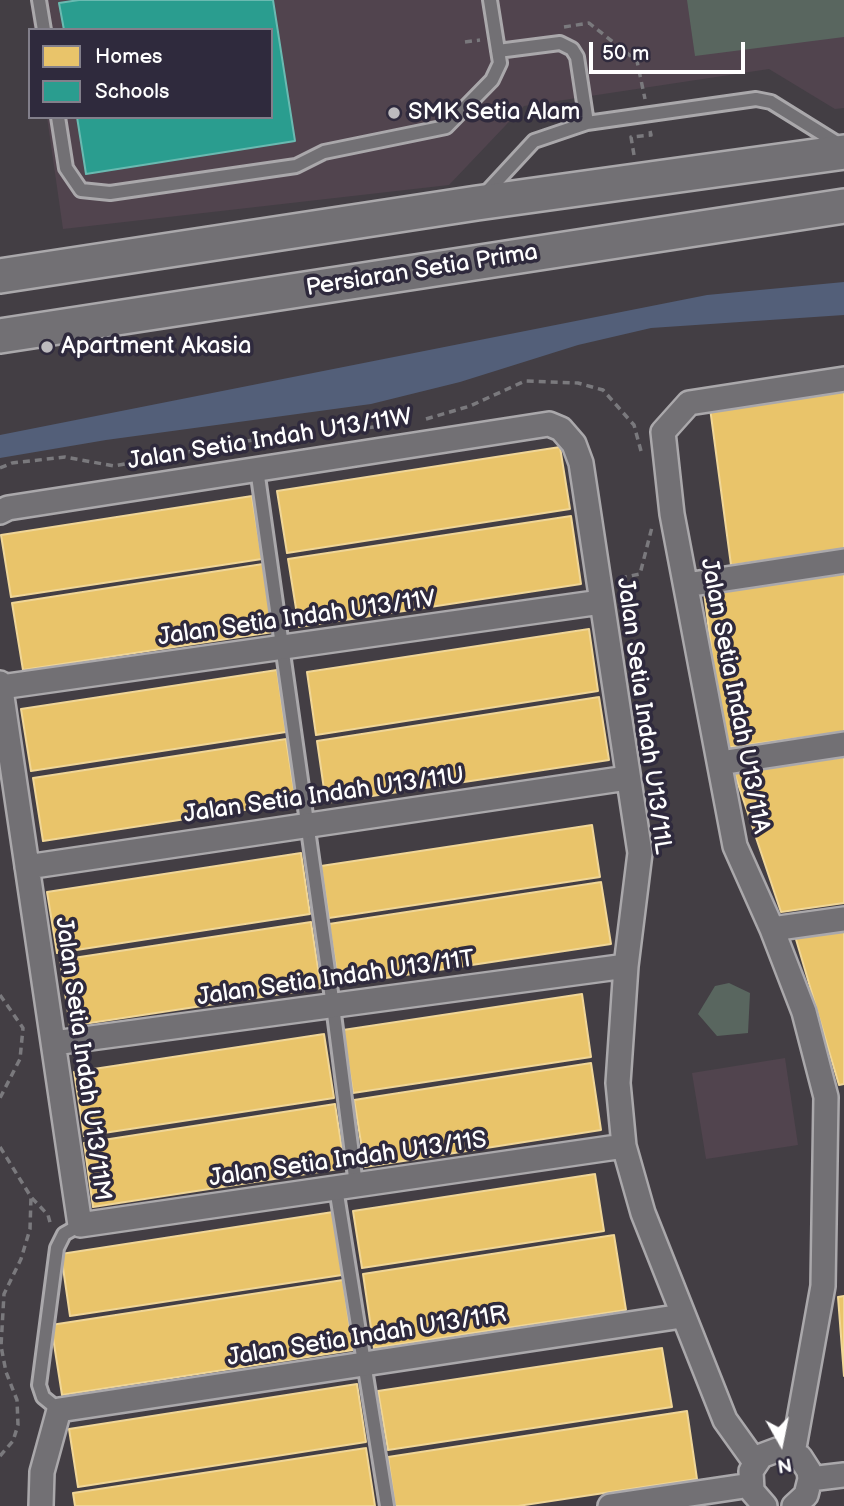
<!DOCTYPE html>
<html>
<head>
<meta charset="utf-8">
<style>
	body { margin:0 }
	#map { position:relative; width:844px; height:1506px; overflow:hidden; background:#433e44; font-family:"Balsamiq Sans",sans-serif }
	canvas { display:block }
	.legend { position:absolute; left:28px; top:28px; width:245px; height:91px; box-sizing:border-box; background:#2f2a3d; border:2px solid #827f8b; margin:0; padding:9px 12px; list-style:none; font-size:21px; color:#fff }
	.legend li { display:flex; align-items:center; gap:14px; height:35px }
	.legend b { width:35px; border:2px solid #827f8b }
	.north { position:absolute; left:746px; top:1408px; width:70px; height:70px; -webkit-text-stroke:5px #2f2a3d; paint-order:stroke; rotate:171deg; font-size:19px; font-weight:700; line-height:28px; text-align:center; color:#fff }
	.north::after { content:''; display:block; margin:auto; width:24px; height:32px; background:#fff; clip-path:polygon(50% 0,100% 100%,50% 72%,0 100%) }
	.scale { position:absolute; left:589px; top:42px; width:156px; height:32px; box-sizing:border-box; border:4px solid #fff; border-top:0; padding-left:9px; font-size:21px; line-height:24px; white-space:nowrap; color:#fff; -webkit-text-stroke:5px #2f2a3d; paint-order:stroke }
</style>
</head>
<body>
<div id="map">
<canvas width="844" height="1506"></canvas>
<ul class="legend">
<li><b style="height:19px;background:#e9c46a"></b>Homes</li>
<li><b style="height:19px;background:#2a9d8f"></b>Schools</li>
</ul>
<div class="north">N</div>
<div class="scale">50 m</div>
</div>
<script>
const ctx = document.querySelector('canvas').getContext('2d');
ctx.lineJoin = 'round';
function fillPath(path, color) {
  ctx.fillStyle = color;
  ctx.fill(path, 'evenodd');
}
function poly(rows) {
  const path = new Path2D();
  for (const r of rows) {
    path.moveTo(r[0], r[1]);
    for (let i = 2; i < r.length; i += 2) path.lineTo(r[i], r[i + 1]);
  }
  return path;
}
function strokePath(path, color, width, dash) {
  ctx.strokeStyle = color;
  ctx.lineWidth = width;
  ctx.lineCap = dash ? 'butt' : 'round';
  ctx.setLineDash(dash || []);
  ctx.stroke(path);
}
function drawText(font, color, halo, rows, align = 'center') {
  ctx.font = font + ' "Balsamiq Sans",sans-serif';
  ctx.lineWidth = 7;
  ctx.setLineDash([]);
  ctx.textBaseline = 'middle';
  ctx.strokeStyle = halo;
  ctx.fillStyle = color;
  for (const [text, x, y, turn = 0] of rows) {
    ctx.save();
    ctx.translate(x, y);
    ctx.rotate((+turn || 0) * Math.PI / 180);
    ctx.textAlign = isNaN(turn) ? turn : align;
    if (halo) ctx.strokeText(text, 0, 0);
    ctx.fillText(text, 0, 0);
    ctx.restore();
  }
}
fillPath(poly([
	[30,0,844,0,844,108,835,109,769,69,524,106,449,185,63,229,47,117,271,117,271,30,34,30],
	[785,1058,798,1145,706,1159,692,1073]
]), '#51444e');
fillPath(poly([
	[687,0,844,0,844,37,695,56],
	[729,983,750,993,748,1033,717,1036,698,1014,715,986]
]), '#59665f');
fillPath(poly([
	[844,282,844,315,651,328,578,345,460,382,371,404,106,440,0,458,0,435,707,295]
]), '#535f79');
const homes = poly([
	[844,388,844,550,731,565,710,408,844,388],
	[560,447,570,509,287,553,277,491,560,447],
	[252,496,262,559,11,597,1,535,252,496],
	[571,516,581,584,299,627,288,559,571,516],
	[263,564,273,632,23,670,12,603,263,564],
	[844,572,844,732,724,748,704,592,844,572],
	[589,629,598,691,316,735,307,672,589,629],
	[277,670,286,732,31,771,21,709,277,670],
	[599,697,609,760,326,803,317,741,599,697],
	[286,739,296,802,43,841,33,778,286,739],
	[844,757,844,903,781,912,734,772,844,757],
	[592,825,600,877,329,918,321,866,592,825],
	[301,853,310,914,57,953,47,892,301,853],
	[601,882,611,944,339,985,329,924,601,882],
	[311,922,321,988,70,1026,60,960,311,922],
	[844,929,844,1084,839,1085,795,936,844,929],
	[582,994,591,1057,353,1093,343,1030,582,994],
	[324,1034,334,1098,84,1136,74,1072,324,1034],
	[591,1063,601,1130,365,1167,354,1100,591,1063],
	[335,1104,345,1168,93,1207,84,1143,335,1104],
	[595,1174,604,1231,362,1268,353,1211,595,1174],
	[333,1212,342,1275,70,1316,61,1254,333,1212],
	[614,1235,626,1310,374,1348,363,1274,614,1235],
	[343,1280,353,1350,62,1395,51,1325,343,1280],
	[844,1296,844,1376,838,1297,844,1296],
	[662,1348,672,1407,388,1450,378,1391,662,1348],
	[357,1384,366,1442,78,1487,69,1429,357,1384],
	[687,1411,697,1479,518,1506,395,1506,388,1457,687,1411],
	[366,1448,375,1506,75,1506,73,1493,366,1448]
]);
fillPath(homes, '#e9c46a');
strokePath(homes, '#f0d697', 2);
const schools = poly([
	[79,0,273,0,295,141,86,174,77,117,271,117,271,30,64,30,59,3,79,0]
]);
fillPath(schools, '#2a9d8f');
strokePath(schools, '#6abab1', 2);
const lane = poly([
	[39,0,44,30],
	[498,51,560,43,572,49,577,57,587,123],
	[58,117,66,168,81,190,110,193,296,166,324,152,446,127,492,80,500,63,490,0],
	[484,195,534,141,540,139,587,123,756,99,771,102,842,146],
	[257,469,333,1006,356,1185],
	[336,1188,387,1506],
	[59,1410,43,1397,39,1385,57,1248,64,1234,80,1225]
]);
const street = poly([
	[0,512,8,508,549,424,561,429,574,444,581,463,640,853,626,966,618,1083,624,1146,643,1213,725,1420,755,1462],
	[686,585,844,561],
	[0,683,80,1225,624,1146],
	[1,687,601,602],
	[720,763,844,744],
	[27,867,627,778],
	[772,929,844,919],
	[54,1043,626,966],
	[793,1453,823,1286,826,1097,804,1012,772,929,735,846,672,514,663,432,689,403,844,379],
	[810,1479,844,1475],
	[41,1506,42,1472,59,1410,682,1316],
	[610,1506,751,1485],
	[765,1506,752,1491,751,1471,761,1456,777,1450,785,1450,800,1457,809,1471,810,1479,806,1495,794,1506]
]);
const secondary = poly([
	[0,276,477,203,844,152],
	[0,336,844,206]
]);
strokePath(lane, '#aaa8ab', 18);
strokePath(street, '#aaa8ab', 28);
strokePath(secondary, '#aaa8ab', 38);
strokePath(poly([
	[564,27,589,23,637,61,645,99],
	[465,42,480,40],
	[634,155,631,137,651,135,650,131],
	[426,419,470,406,525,381,578,383,603,390,634,425,641,451],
	[0,468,12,463,65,457,114,466,264,438,374,427],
	[620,578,640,574,652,527],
	[0,995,23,1028,20,1059,0,1098],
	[0,1147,31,1197,48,1215,51,1226],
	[0,1456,13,1441,18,1425,17,1400,6,1372,1,1346,4,1294,21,1259,30,1229,31,1197]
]), '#7a797d', 3.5, [7, 5]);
strokePath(lane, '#727074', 12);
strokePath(street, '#727074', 23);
strokePath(secondary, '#727074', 33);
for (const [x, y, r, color] of [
	[394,113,7,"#bdbbbe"],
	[47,347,7,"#bdbbbe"]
]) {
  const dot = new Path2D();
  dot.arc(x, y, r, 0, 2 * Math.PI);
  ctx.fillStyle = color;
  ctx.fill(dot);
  strokePath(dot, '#2f2a3d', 2.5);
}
drawText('24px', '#fff', '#2f2a3d', [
	["SMK Setia Alam",408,113],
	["Apartment Akasia",61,347]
], 'left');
drawText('24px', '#fff', '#2f2a3d', [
	["Persiaran Setia Prima",422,271,-9],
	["Jalan Setia Indah U13/11W",270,440,-9],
	["Jalan Setia Indah U13/11V",297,619,-8],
	["Jalan Setia Indah U13/11A",734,696,79],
	["Jalan Setia Indah U13/11L",643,716,82],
	["Jalan Setia Indah U13/11U",324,796,-8],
	["Jalan Setia Indah U13/11T",336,979,-8],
	["Jalan Setia Indah U13/11M",82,1059,82],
	["Jalan Setia Indah U13/11S",348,1160,-8],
	["Jalan Setia Indah U13/11R",367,1337,-9]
]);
</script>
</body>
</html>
